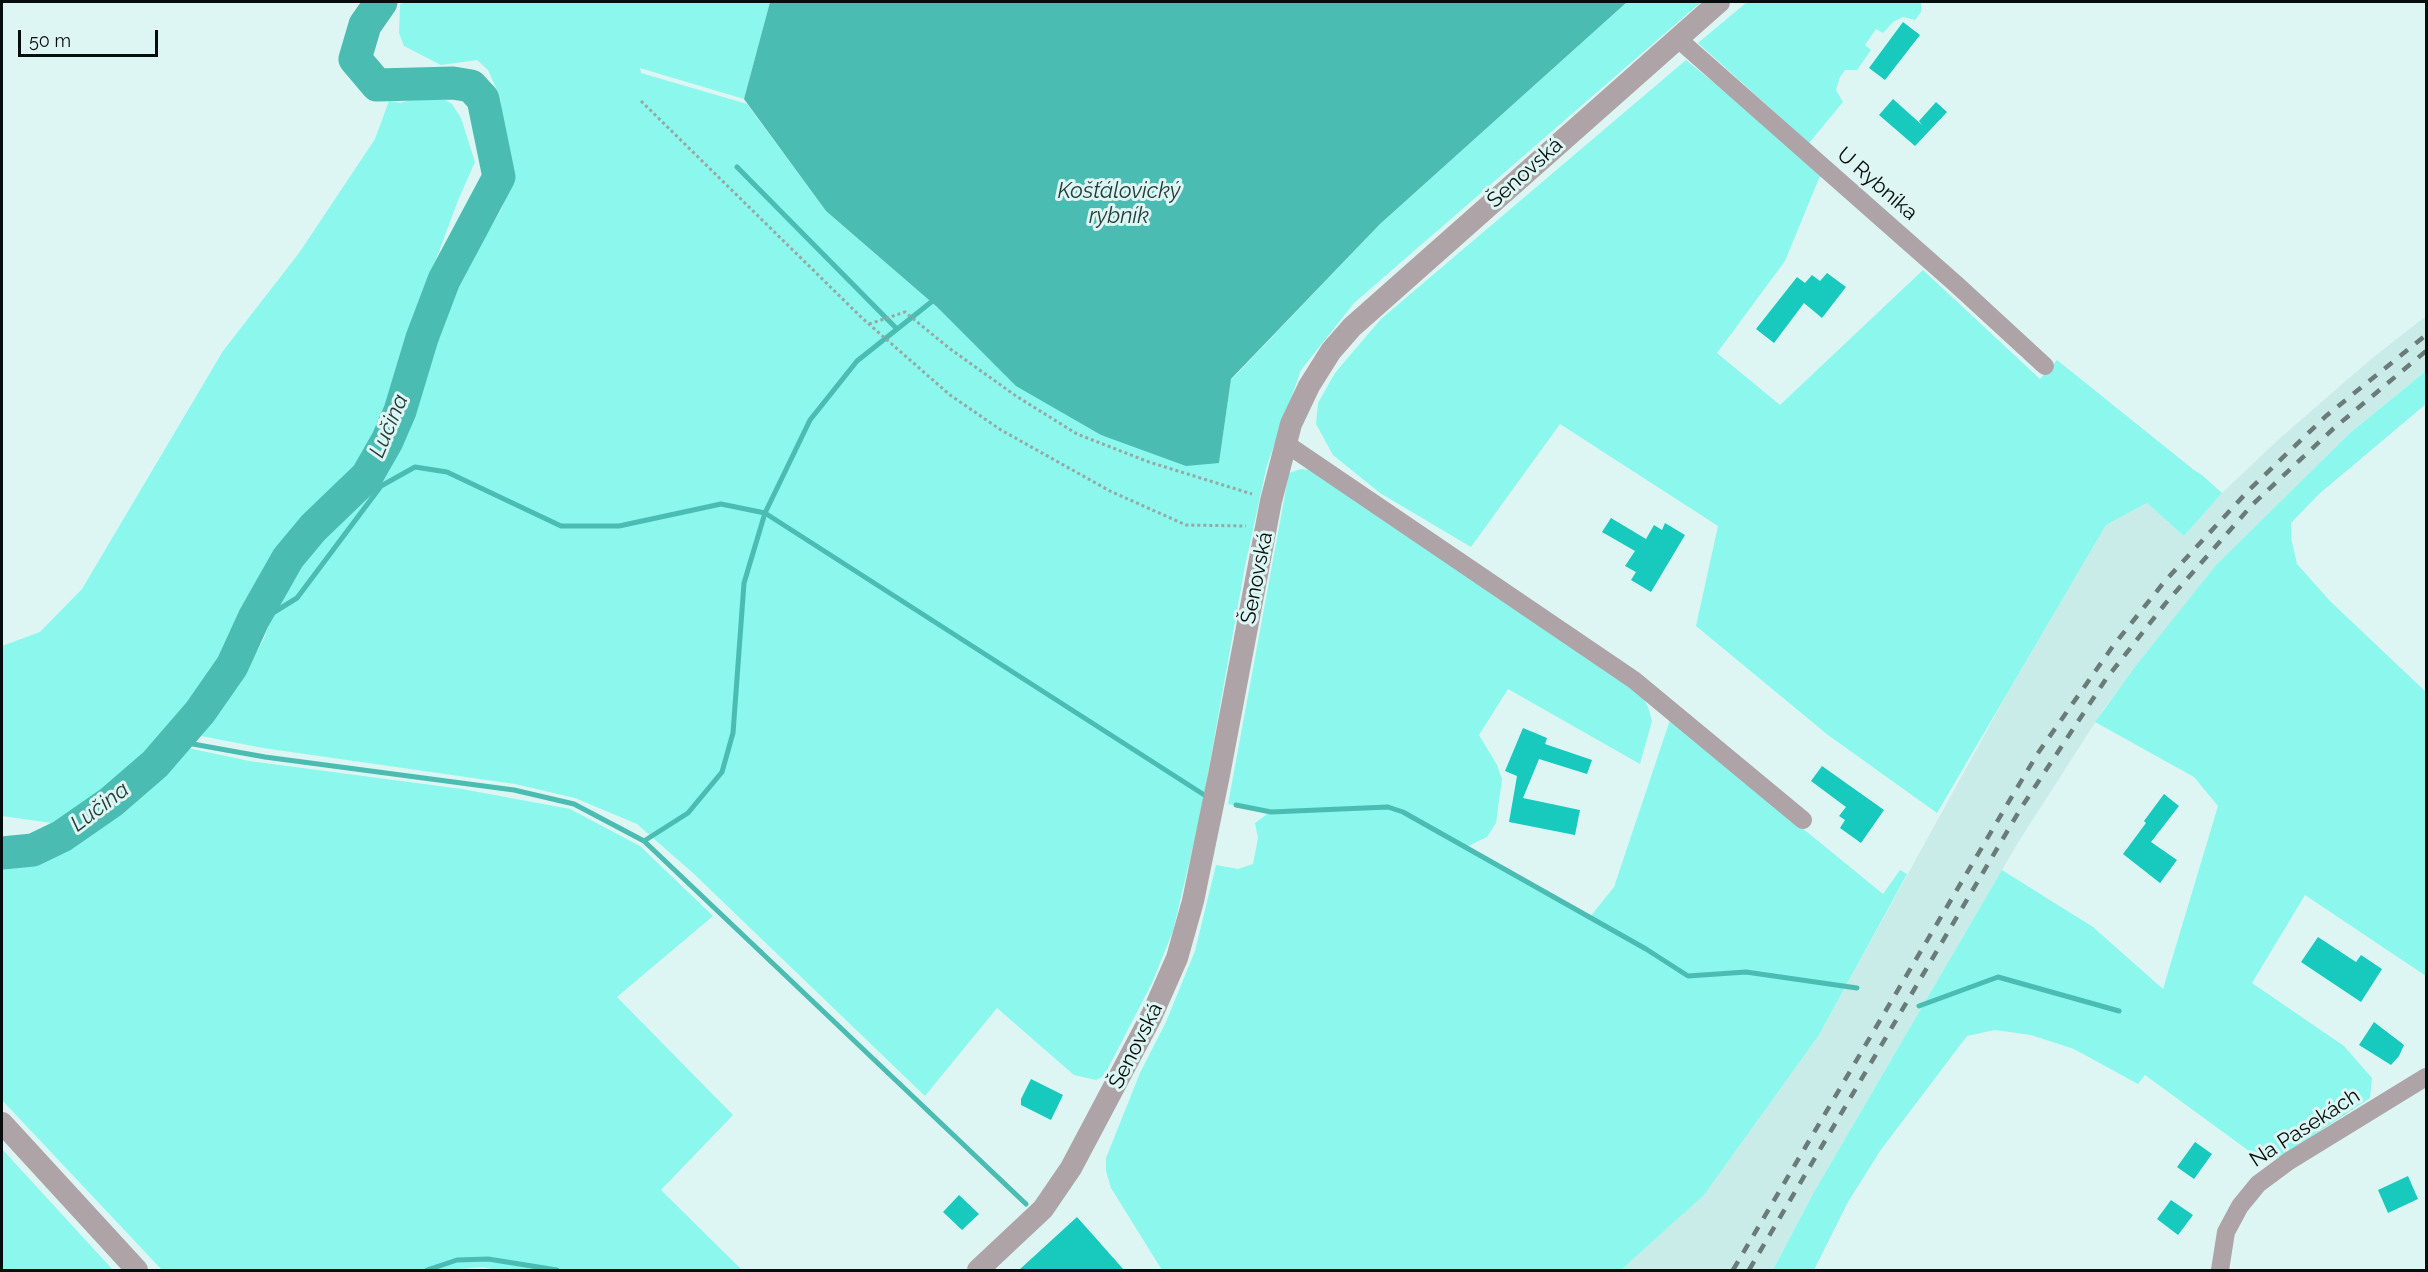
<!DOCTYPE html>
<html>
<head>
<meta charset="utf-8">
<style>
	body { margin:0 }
	#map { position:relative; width:2428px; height:1272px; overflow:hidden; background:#ddf6f3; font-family:Raleway,sans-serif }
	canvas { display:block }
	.frame { position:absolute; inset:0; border:3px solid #060e0d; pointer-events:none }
	.scale { position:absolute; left:18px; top:30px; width:140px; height:27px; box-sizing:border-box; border:3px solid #060e0d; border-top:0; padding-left:8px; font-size:18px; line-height:21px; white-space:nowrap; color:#060e0d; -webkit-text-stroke:4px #ddf6f3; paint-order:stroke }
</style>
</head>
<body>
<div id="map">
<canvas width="2428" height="1272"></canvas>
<div class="frame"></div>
<div class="scale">50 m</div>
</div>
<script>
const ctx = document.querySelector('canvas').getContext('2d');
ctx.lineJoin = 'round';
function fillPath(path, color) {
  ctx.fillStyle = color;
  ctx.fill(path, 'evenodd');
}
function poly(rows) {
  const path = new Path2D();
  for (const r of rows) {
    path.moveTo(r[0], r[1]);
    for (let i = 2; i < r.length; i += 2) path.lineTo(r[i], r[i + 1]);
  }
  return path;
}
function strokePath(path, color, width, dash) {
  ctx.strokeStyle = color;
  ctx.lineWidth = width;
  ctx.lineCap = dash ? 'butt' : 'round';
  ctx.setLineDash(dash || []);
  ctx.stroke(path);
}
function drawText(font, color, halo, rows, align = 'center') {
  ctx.font = font + ' Raleway,sans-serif';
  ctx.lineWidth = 6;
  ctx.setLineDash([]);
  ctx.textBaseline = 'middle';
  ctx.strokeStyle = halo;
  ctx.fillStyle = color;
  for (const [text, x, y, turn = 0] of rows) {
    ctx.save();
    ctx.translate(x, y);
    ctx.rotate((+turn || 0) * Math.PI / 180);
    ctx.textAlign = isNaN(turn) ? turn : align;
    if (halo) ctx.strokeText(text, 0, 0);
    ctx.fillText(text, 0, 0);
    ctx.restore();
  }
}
fillPath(poly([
	[2426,316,2426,371,2350,433,2216,565,2105,707,2019,841,1814,1192,1773,1270,1621,1270,1704,1195,1819,1035,2007,694,2106,525,2147,503,2184,536,2222,493,2279,439,2370,360]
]), '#c9ece8');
fillPath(poly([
	[402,2,770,2,744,99,640,68,641,73,747,104,826,211,937,307,1016,385,1101,435,1219,463,1231,380,1380,224,1627,2,1701,2,1354,303,1301,370,1267,465,1245,566,1201,812,1173,931,1152,983,1104,1076,1096,1080,1074,1075,997,1008,925,1096,693,873,637,824,575,798,515,784,263,748,196,735,240,678,263,641,271,619,312,549,367,498,377,485,411,426,427,356,451,290,501,210,511,185,500,97,488,70,477,60,441,65,404,46,399,33,400,5],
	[1747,2,1921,2,1921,12,1915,20,1903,17,1893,22,1883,33,1876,29,1865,45,1871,50,1857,70,1845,70,1840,77,1836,90,1843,102,1809,143,1698,43],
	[1686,60,1822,171,1785,261,1717,353,1780,405,1923,270,2040,379,2057,360,2194,470,2202,475,2222,493,2184,536,2147,503,2106,525,1937,813,1828,735,1696,626,1718,526,1560,424,1471,547,1380,493,1333,455,1316,424,1318,403,1335,373,1381,319],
	[428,95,438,96,452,104,461,118,475,162,459,198,414,318,393,393,377,435,338,487,311,509,276,556,241,607,220,661,188,709,144,756,114,784,59,824,2,816,2,646,40,632,82,589,223,351,299,253,375,139,389,101,400,103],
	[2426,371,2426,404,2319,494,2291,523,2291,538,2297,564,2306,574,2330,601,2426,692,2426,976,2305,895,2252,983,2344,1046,2372,1078,2370,1098,2281,1157,2260,1159,2145,1075,2138,1084,2074,1049,2031,1035,1995,1030,1967,1036,1880,1151,1848,1202,1814,1270,1773,1270,1814,1192,2002,870,2093,927,2163,989,2218,806,2194,777,2095,722,2135,667,2216,565,2350,433],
	[1301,469,1310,470,1642,695,1648,707,1652,721,1640,764,1508,689,1479,735,1497,765,1502,779,1496,823,1487,837,1466,847,1590,917,1614,887,1670,720,1883,894,1900,870,1907,874,1819,1035,1704,1195,1621,1270,1162,1270,1111,1188,1106,1171,1106,1158,1140,1073,1166,1022,1195,951,1216,865,1238,869,1253,864,1258,838,1255,823,1270,812,1228,804,1289,473],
	[188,748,249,761,462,789,570,809,640,846,713,916,617,997,733,1115,661,1190,742,1270,497,1270,482,1267,451,1270,162,1270,2,1100,2,868,50,859,106,824,165,777],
	[2,1149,113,1270,2,1270]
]), '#8cf7ec');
fillPath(poly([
	[770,2,1627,2,1380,224,1231,379,1219,463,1186,466,1101,435,1016,386,937,307,826,211,744,99]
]), '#4abcb2');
strokePath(poly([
	[737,167,897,329],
	[254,618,263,619,297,598,381,486,415,467,447,472,561,526,619,526,721,504,765,513,1209,798],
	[155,764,176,741,265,757,514,790,574,804,644,841,688,813,722,772,733,733,744,583,765,513,810,420,857,361,935,299],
	[1236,805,1271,812,1388,807,1403,812,1646,949,1688,976,1746,972,1857,988],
	[644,841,1026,1204],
	[1919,1006,1998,977,2119,1011],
	[427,1270,457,1260,488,1259,557,1270]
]), '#4abcb2', 5);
strokePath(poly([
	[2,853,33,850,62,836,111,802,155,764,200,712,232,666,254,618,288,558,313,528,367,476,387,441,400,411,422,338,444,280,499,177,483,99,471,86,453,83,377,85,355,59,365,25,381,2]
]), '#4abcb2', 33);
fillPath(poly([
	[1903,22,1920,35,1885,80,1869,68],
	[1893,99,1922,125,1919,121,1936,102,1947,112,1915,146,1879,115],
	[1827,273,1846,287,1822,318,1804,303,1774,343,1756,329,1797,277,1805,283,1812,275,1820,281],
	[1611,518,1646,539,1654,525,1662,530,1665,523,1685,535,1651,592,1631,580,1636,572,1625,566,1635,551,1602,532],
	[1523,728,1547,738,1545,744,1592,760,1587,774,1539,759,1523,798,1580,810,1575,835,1509,822,1517,776,1505,771],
	[1822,766,1884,810,1861,843,1840,828,1845,820,1839,816,1846,807,1811,781],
	[2164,794,2179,806,2151,842,2177,860,2160,883,2123,854,2146,823,2144,821],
	[2318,937,2356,962,2361,955,2382,969,2361,1002,2301,962],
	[2374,1022,2404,1045,2399,1056,2391,1065,2359,1045],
	[1031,1079,1063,1095,1051,1120,1021,1105,1021,1099],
	[2195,1142,2212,1154,2194,1179,2177,1167],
	[2408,1176,2418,1199,2388,1213,2378,1190],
	[959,1195,979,1214,962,1230,943,1212],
	[2171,1200,2193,1215,2178,1235,2157,1219],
	[1077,1217,1124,1270,1019,1270]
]), '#18cabe');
strokePath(poly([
	[641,101,862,318,950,395,1001,430,1110,491,1186,525,1246,526],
	[869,324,905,312,949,348,1016,396,1077,434,1149,462,1252,494]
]), '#95a8a6', 3, [3, 3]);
strokePath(poly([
	[1677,38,1957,285,2045,366],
	[1285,443,1634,680,1803,820],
	[2220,1270,2226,1232,2240,1206,2258,1184,2289,1161,2426,1077]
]), '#aea4a7', 18);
strokePath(poly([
	[2,1123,137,1270],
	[978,1270,1043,1209,1071,1168,1151,1017,1177,958,1193,901,1219,775,1271,501,1291,424,1309,386,1331,351,1352,327,1719,2]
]), '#aea4a7', 22);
strokePath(poly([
	[1733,1270,2011,798,2038,753,2113,646,2165,581,2248,491,2326,416,2426,335],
	[1749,1270,2021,808,2106,679,2165,604,2252,505,2333,429,2426,351]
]), '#6b7b79', 4.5, [10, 10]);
drawText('21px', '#060e0d', '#ddf6f3', [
	["Šenovská",1525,173,-42],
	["U Rybníka",1877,184,41],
	["Šenovská",1257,578,-79],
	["Šenovská",1136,1046,-63],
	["Na Pasekách",2305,1128,-33]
]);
drawText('italic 22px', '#223c39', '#ddf6f3', [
	["Košťálovický",1119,191],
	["rybník",1119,216],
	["Lučina",389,426,-67],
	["Lučina",100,807,-37]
]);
</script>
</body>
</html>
